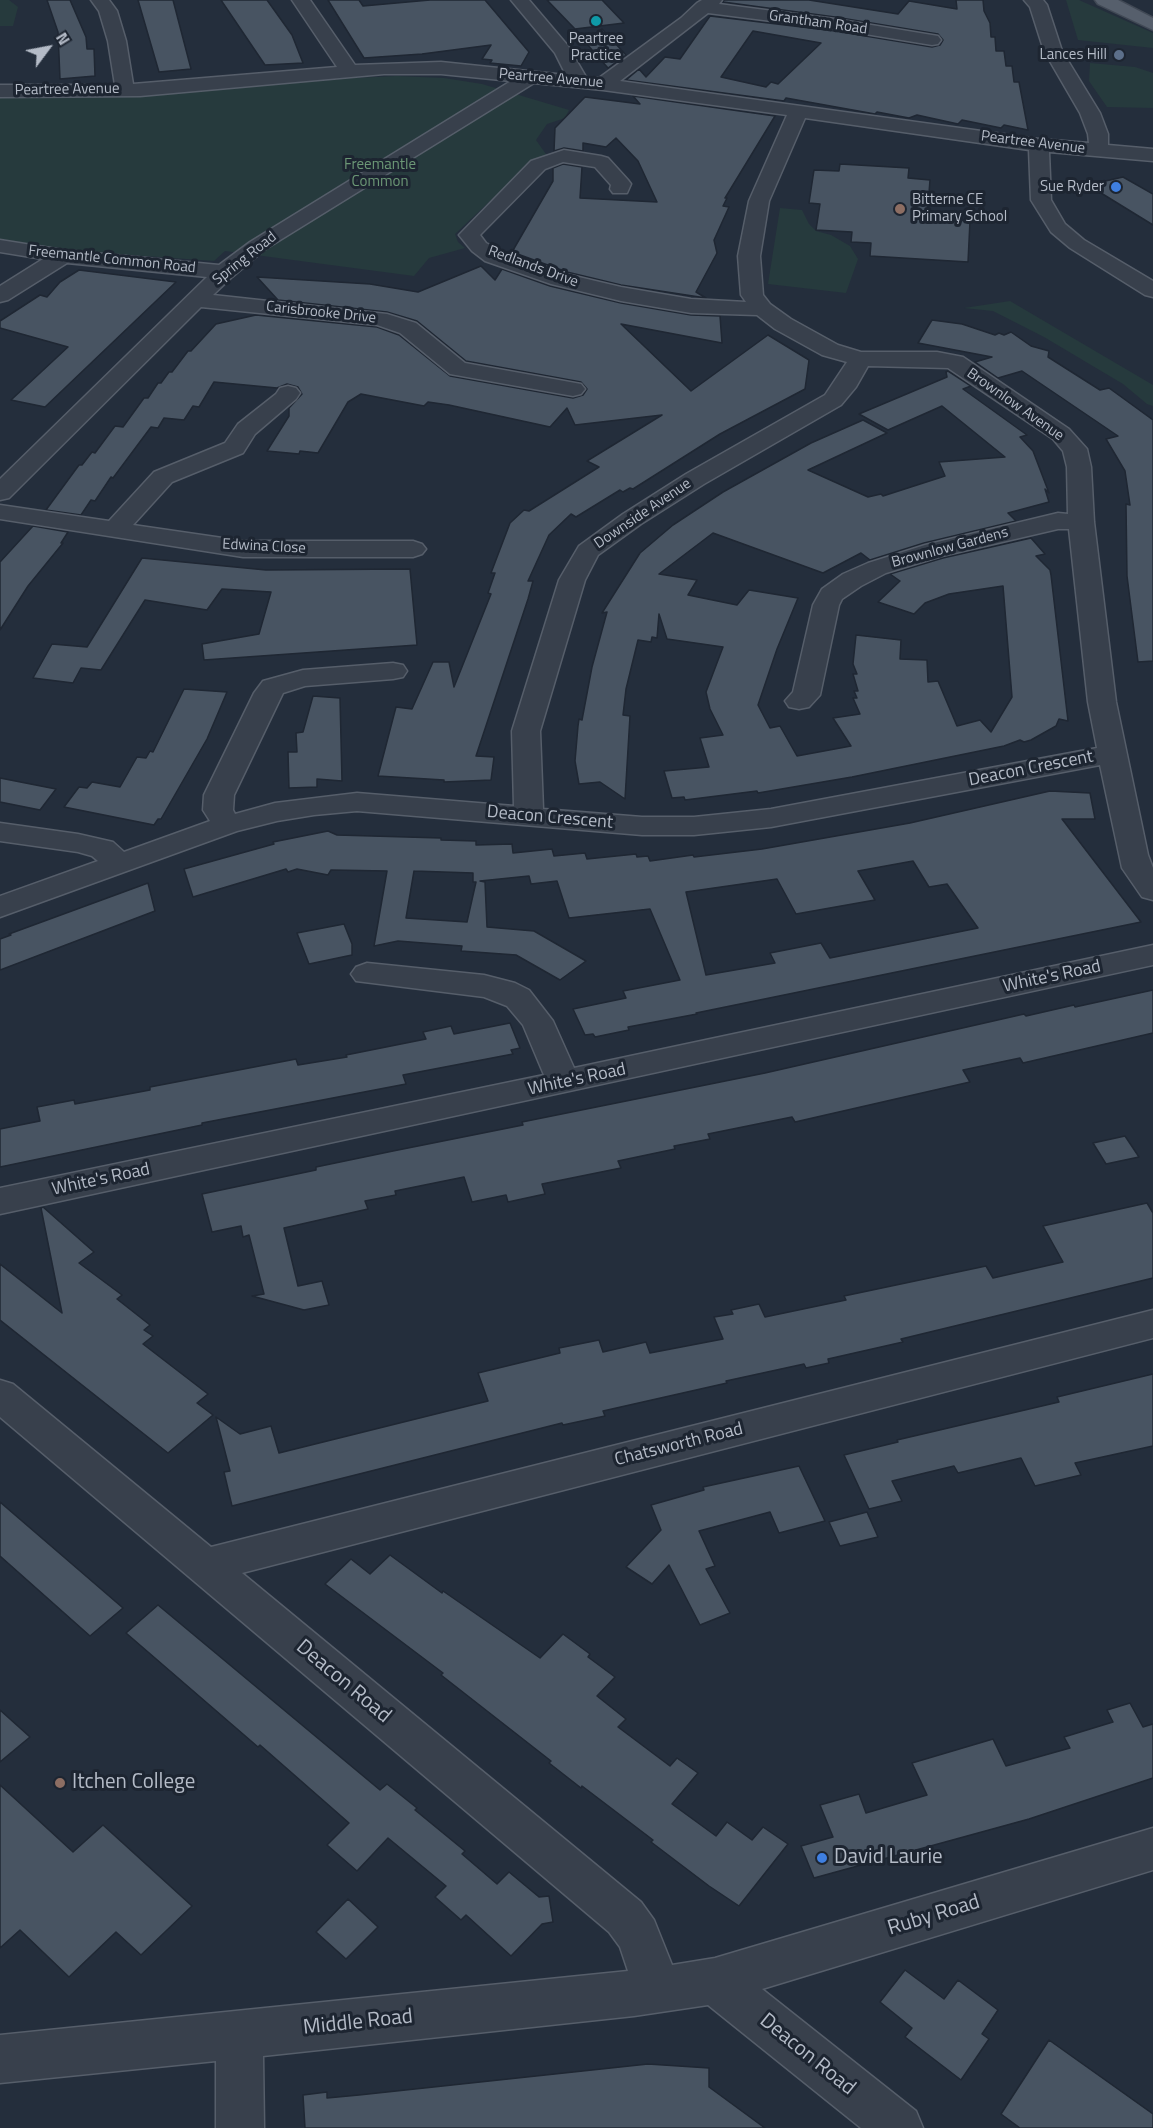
<!DOCTYPE html>
<html>
<head>
<meta charset="utf-8">
<style>
	body { margin:0 }
	#map { position:relative; width:1153px; height:2128px; overflow:hidden; background:#242e3c; font-family:"Titillium Web",sans-serif }
	canvas { display:block }
	.north { position:absolute; left:18px; top:18px; width:60px; height:60px; -webkit-text-stroke:4px #1d2531; paint-order:stroke; rotate:58deg; font-size:16px; font-weight:700; line-height:24px; text-align:center; color:#b4bbc7 }
	.north::after { content:''; display:block; margin:auto; width:21px; height:27px; background:#b4bbc7; clip-path:polygon(50% 0,100% 100%,50% 72%,0 100%) }
</style>
</head>
<body>
<div id="map">
<canvas width="1153" height="2128"></canvas>
<div class="north">N</div>
</div>
<script>
const ctx = document.querySelector('canvas').getContext('2d');
ctx.lineJoin = 'round';
function fillPath(path, color) {
  ctx.fillStyle = color;
  ctx.fill(path, 'evenodd');
}
function poly(rows) {
  const path = new Path2D();
  for (const r of rows) {
    path.moveTo(r[0], r[1]);
    for (let i = 2; i < r.length; i += 2) path.lineTo(r[i], r[i + 1]);
  }
  return path;
}
function strokePath(path, color, width, dash) {
  ctx.strokeStyle = color;
  ctx.lineWidth = width;
  ctx.lineCap = dash ? 'butt' : 'round';
  ctx.setLineDash(dash || []);
  ctx.stroke(path);
}
function drawText(font, color, halo, rows, align = 'center') {
  ctx.font = font + ' "Titillium Web",sans-serif';
  ctx.lineWidth = 6;
  ctx.setLineDash([]);
  ctx.textBaseline = 'middle';
  ctx.strokeStyle = halo;
  ctx.fillStyle = color;
  for (const [text, x, y, turn = 0] of rows) {
    ctx.save();
    ctx.translate(x, y);
    ctx.rotate((+turn || 0) * Math.PI / 180);
    ctx.textAlign = isNaN(turn) ? turn : align;
    if (halo) ctx.strokeText(text, 0, 0);
    ctx.fillText(text, 0, 0);
    ctx.restore();
  }
}
fillPath(poly([
	[0,0,9,0,18,7,13,26,0,26],
	[1066,0,1079,0,1153,33,1153,48,1078,40],
	[1090,63,1135,67,1153,73,1153,108,1107,107,1089,81],
	[397,76,444,78,482,84,569,110,565,118,547,124,536,140,548,157,526,167,455,234,458,242,465,248,429,258,414,276,225,251,214,261,75,251,0,239,0,96,137,95,332,79],
	[780,208,802,210,809,224,816,231,831,235,850,246,858,259,846,293,768,284],
	[1010,301,1153,385,1153,406,1147,404,1123,384,1044,337,993,311,964,308]
]), '#263a3d');
const building = poly([
	[47,0,70,0,86,37,87,49,94,49,95,76,60,79,58,32,47,0],
	[138,0,173,0,191,69,159,72,138,0],
	[221,0,267,0,292,35,303,63,265,65,221,0],
	[328,0,359,0,363,6,430,0,485,0,529,52,521,66,490,63,492,60,482,59,491,45,422,54,364,58,328,0],
	[547,0,602,0,624,23,575,29,547,0],
	[724,0,809,0,898,14,909,1,957,9,956,0,983,0,984,11,990,23,991,37,995,37,996,51,1004,51,1006,66,1012,66,1014,82,1019,82,1028,130,1004,125,1001,128,962,120,958,124,917,115,909,118,877,112,875,114,786,98,784,101,626,80,639,69,646,77,665,57,680,59,710,16,835,31,932,47,940,45,943,40,938,34,835,17,723,2,724,0],
	[753,31,821,43,778,84,771,82,766,87,721,77,753,31],
	[602,29,626,55,608,68,586,43,602,29],
	[633,96,775,116,725,198,727,198,723,206,729,207,714,240,717,253,696,292,706,298,621,285,567,272,512,252,553,181,553,168,563,164,582,167,580,198,657,202,638,161,616,138,606,147,583,143,583,151,564,148,554,151,555,128,585,97,640,104,633,96],
	[840,164,909,168,908,178,930,180,927,218,970,221,968,262,870,256,871,243,851,242,852,232,816,230,820,204,809,203,814,170,839,171,840,164],
	[1123,177,1153,194,1153,225,1088,185,1123,177],
	[481,266,495,280,502,269,550,286,621,303,691,315,720,316,722,343,621,324,691,391,768,335,809,360,805,389,720,434,633,489,630,488,623,492,620,490,576,517,571,514,549,535,528,581,533,581,528,599,476,756,494,757,491,780,444,782,444,780,378,776,396,707,412,709,433,662,449,662,454,687,491,594,488,593,495,573,491,573,510,523,524,510,529,511,599,467,587,461,662,415,575,425,567,408,550,427,449,405,428,402,424,406,361,394,348,402,318,453,300,451,299,454,267,451,289,416,289,408,302,394,298,387,287,384,277,388,214,382,199,407,193,406,184,420,164,418,158,428,151,427,113,478,111,477,95,501,91,500,81,515,46,510,79,465,82,465,92,452,95,453,115,426,123,427,144,398,148,398,158,383,161,383,169,372,172,372,188,351,191,351,216,324,256,315,377,327,399,335,450,376,573,398,583,395,587,389,581,382,466,361,417,321,387,312,278,300,257,277,370,284,418,292,481,266],
	[79,270,176,282,45,407,11,400,68,347,0,328,0,321,40,295,47,297,60,282,79,270],
	[932,320,962,324,995,335,999,333,1004,335,1011,332,1031,346,1049,351,1048,357,1100,390,1109,388,1153,420,1153,661,1138,662,1127,576,1126,504,1130,505,1125,471,1106,439,1118,436,1022,371,998,378,975,362,992,357,918,343,932,320],
	[948,371,971,386,963,389,1027,435,1020,437,1033,451,1049,493,1045,489,1049,502,1008,513,1016,521,924,543,870,560,861,553,823,573,713,533,659,574,697,580,688,595,737,605,749,590,798,598,777,649,758,705,770,728,780,726,797,756,851,746,833,718,860,714,853,698,857,698,854,691,858,691,853,674,857,674,853,664,856,635,901,640,900,659,927,660,928,682,938,681,957,726,980,720,991,732,1012,697,1003,586,949,594,925,603,914,614,878,602,900,581,890,574,943,558,1031,538,1045,554,1036,556,1050,570,1051,575,1068,721,1059,719,1056,726,1031,740,1024,742,1020,740,1004,746,852,777,758,793,757,791,685,800,684,797,672,798,664,771,709,767,700,738,723,735,710,709,706,692,723,647,667,639,659,614,657,638,652,637,651,642,638,640,626,689,623,715,630,716,625,799,600,782,579,784,575,761,578,726,579,719,582,720,592,667,607,612,602,613,640,553,673,525,723,492,811,443,863,420,887,433,808,470,868,497,881,494,883,496,945,476,939,462,1005,457,942,406,888,430,859,414,947,377,946,372,948,371],
	[33,526,68,532,61,543,63,543,28,586,0,630,0,562,33,526],
	[142,558,266,570,410,569,417,645,204,660,202,644,259,634,271,592,222,589,207,610,145,600,101,670,81,668,73,683,33,678,52,644,87,647,142,558],
	[184,689,227,692,207,739,161,819,158,819,154,825,64,807,79,787,87,788,92,782,120,787,137,757,146,758,150,751,153,752,184,689],
	[313,696,340,698,342,781,317,779,317,787,289,788,288,752,297,752,296,733,303,732,313,696],
	[0,778,56,789,40,810,0,802,0,778],
	[1050,791,1090,793,1095,819,1062,819,1141,922,696,1013,697,1014,628,1027,629,1030,595,1037,593,1034,585,1035,573,1009,626,998,623,991,680,980,650,909,569,918,557,881,531,884,529,876,480,881,485,882,487,927,534,931,586,961,560,980,516,955,461,951,462,946,398,941,374,946,387,871,331,870,328,875,297,869,288,872,286,869,193,897,184,869,274,844,273,842,328,831,337,835,441,838,441,840,476,841,476,845,512,844,513,853,552,849,554,856,585,853,587,859,636,854,637,857,648,856,650,861,693,855,694,857,762,849,910,823,1050,791],
	[913,861,929,887,947,884,978,928,830,958,821,943,770,953,775,963,706,975,686,892,777,879,796,914,875,900,858,871,913,861],
	[414,871,473,873,473,882,476,882,467,922,406,918,414,871],
	[148,883,155,911,0,970,0,939,11,935,9,934,148,883],
	[344,924,352,944,352,955,309,964,297,933,344,924],
	[1153,990,1153,1033,1023,1063,1020,1058,963,1070,970,1082,795,1122,792,1117,708,1134,710,1139,674,1146,675,1149,618,1161,621,1168,542,1184,545,1194,508,1202,506,1195,472,1202,464,1177,395,1191,396,1195,365,1201,368,1209,284,1228,298,1286,322,1281,329,1305,304,1310,252,1296,264,1294,249,1235,243,1237,241,1226,212,1232,202,1194,316,1170,316,1167,393,1151,523,1125,522,1122,765,1073,1024,1014,1026,1016,1074,1005,1075,1007,1153,990],
	[510,1023,520,1048,511,1050,513,1054,403,1075,406,1084,202,1123,202,1125,0,1167,0,1129,40,1121,37,1107,74,1100,75,1104,150,1090,150,1087,296,1059,298,1065,347,1057,346,1055,426,1039,423,1032,451,1026,454,1034,510,1023],
	[1125,1136,1139,1157,1106,1164,1093,1143,1125,1136],
	[1147,1203,1153,1213,1153,1278,901,1339,903,1342,828,1359,829,1363,806,1368,804,1364,726,1381,727,1383,603,1411,605,1416,563,1425,562,1423,232,1506,224,1472,230,1471,216,1417,240,1434,271,1426,279,1453,488,1401,478,1373,560,1353,559,1348,599,1340,603,1352,646,1342,650,1353,723,1339,714,1317,733,1314,731,1310,759,1304,765,1317,846,1300,844,1296,986,1266,993,1278,1063,1262,1043,1226,1147,1203],
	[43,1207,94,1252,79,1263,122,1295,117,1299,150,1325,144,1330,153,1336,143,1344,208,1394,197,1403,213,1415,168,1453,0,1320,0,1264,62,1313,41,1208,43,1207],
	[1153,1374,1153,1446,1075,1463,1081,1475,1035,1486,1021,1458,958,1473,954,1466,892,1481,902,1501,869,1509,844,1455,898,1442,897,1440,1059,1402,1057,1397,1153,1374],
	[799,1466,825,1521,779,1533,770,1512,699,1531,715,1566,706,1569,730,1613,700,1625,669,1565,652,1584,626,1567,661,1530,651,1505,704,1490,703,1487,799,1466],
	[0,1502,65,1558,123,1608,90,1636,0,1556,0,1502],
	[867,1512,878,1537,840,1546,829,1522,867,1512],
	[390,1555,442,1593,443,1591,540,1658,563,1634,590,1654,588,1657,615,1677,597,1696,626,1719,618,1727,670,1766,677,1758,698,1773,672,1804,716,1836,727,1822,752,1840,763,1827,788,1844,739,1906,709,1886,651,1842,653,1840,582,1786,581,1788,549,1763,551,1761,441,1675,443,1673,325,1584,351,1559,370,1574,390,1555],
	[158,1605,380,1790,387,1784,417,1808,415,1810,465,1851,462,1854,497,1884,509,1872,539,1897,549,1896,553,1922,542,1924,511,1956,466,1915,461,1920,435,1897,446,1886,388,1838,357,1871,327,1845,349,1823,260,1745,258,1747,126,1633,158,1605],
	[1130,1703,1143,1727,1153,1724,1153,1778,1029,1819,814,1878,801,1846,833,1837,820,1805,859,1794,866,1813,927,1795,912,1763,993,1739,1006,1766,1070,1748,1064,1737,1113,1722,1107,1710,1130,1703],
	[0,1710,30,1737,0,1762,0,1710],
	[0,1785,73,1852,103,1825,192,1906,141,1955,116,1932,69,1977,20,1930,0,1948,0,1785],
	[348,1899,378,1927,346,1959,316,1932,348,1899],
	[905,1970,944,1999,958,1980,998,2010,982,2034,989,2039,961,2080,905,2037,912,2028,880,2002,905,1970],
	[1049,2040,1153,2114,1153,2128,1020,2128,1001,2114,1049,2040],
	[648,2064,709,2068,709,2087,765,2128,305,2128,303,2095,327,2092,327,2098,359,2095,648,2064]
]);
fillPath(building, '#485462');
strokePath(building, '#1f2733', 1.5);
const minor = poly([
	[91,0,109,0,117,11,126,41,133,84,337,67,292,0,310,0,355,65,441,62,566,75,555,53,511,0,529,0,568,46,586,77,599,78,681,18,697,3,702,0,722,0,719,4,835,19,932,35,938,36,941,40,938,44,932,45,835,29,708,13,620,81,1039,139,1089,143,1088,134,1080,113,1044,51,1030,7,1024,0,1043,0,1047,5,1062,51,1100,113,1108,134,1108,145,1153,149,1153,161,1049,152,1051,200,1065,224,1084,240,1153,281,1153,297,1145,295,1070,248,1051,232,1031,200,1029,150,805,118,769,201,760,256,763,295,770,304,791,319,838,345,861,352,937,352,963,357,1069,429,1087,449,1091,467,1094,522,1116,702,1148,855,1153,868,1153,900,1142,897,1122,868,1100,765,771,827,694,835,642,835,357,811,314,815,277,821,237,831,0,917,0,896,98,861,92,856,78,852,0,841,0,823,78,834,113,842,124,852,210,821,203,810,204,795,254,693,263,681,303,670,393,663,403,665,407,671,403,677,393,679,305,686,283,693,234,795,233,810,235,814,275,803,357,793,514,806,512,731,559,580,579,546,623,514,686,474,825,395,847,362,822,355,775,329,757,315,691,313,621,301,551,284,485,261,472,251,459,235,531,161,564,150,601,156,608,158,628,180,631,184,627,193,613,193,610,189,611,185,595,167,563,162,545,169,480,235,486,243,501,251,566,274,621,287,691,299,746,302,741,295,738,256,749,201,787,115,603,90,534,83,264,250,232,277,213,295,387,314,416,323,465,363,581,384,585,389,581,394,573,396,450,374,400,333,377,325,201,307,9,498,0,500,0,479,207,277,67,263,8,300,0,302,0,286,43,259,0,252,0,240,63,250,219,265,250,242,511,81,441,74,384,74,140,96,0,97,0,85,115,85,108,41,99,11,91,0],
	[868,366,948,368,1053,439,1063,451,1067,467,1068,514,1058,513,925,545,868,563,843,574,822,589,813,605,793,692,785,701,789,707,799,709,809,707,820,695,839,605,842,599,861,586,886,573,942,556,1058,529,1069,529,1088,702,1097,748,771,809,694,817,642,817,543,809,540,731,585,580,598,555,641,524,704,484,841,405,856,387,868,366],
	[288,386,296,388,300,393,296,399,255,434,243,453,172,482,133,525,243,541,413,541,422,544,426,549,422,554,413,557,243,557,0,519,0,505,109,521,154,472,225,443,238,424,276,394,280,388,288,386],
	[1153,945,1153,965,0,1214,0,1188,544,1075,523,1025,507,1006,484,997,356,981,351,974,356,967,367,963,484,975,515,983,529,990,553,1021,574,1068,1153,945],
	[1153,1310,1153,1338,242,1573,641,1902,654,1920,672,1965,715,1958,1153,1828,1153,1870,762,1989,916,2111,923,2128,861,2128,708,2005,634,2016,263,2056,264,2128,216,2128,216,2061,0,2083,0,2035,628,1971,620,1947,609,1932,0,1417,0,1380,13,1384,211,1547,1153,1310]
]);
const major = poly([
	[1095,0,1118,0,1153,18,1153,30,1098,4,1095,0]
]);
strokePath(minor, '#565e6a', 3);
strokePath(major, '#414955', 3);
fillPath(minor, '#38404c');
fillPath(major, '#565f6c');
for (const [x, y, r, color] of [
	[596,21,6,"#0f9aa8"],
	[1119,55,6,"#5c6f8a"],
	[1116,187,6,"#3f7fe0"],
	[900,209,6,"#8d6e63"],
	[60,1783,6,"#8d6e63"],
	[822,1858,6,"#3f7fe0"]
]) {
  const dot = new Path2D();
  dot.arc(x, y, r, 0, 2 * Math.PI);
  ctx.fillStyle = color;
  ctx.fill(dot);
  strokePath(dot, '#1d2531', 2);
}
drawText('15px', '#b4bbc7', '#1d2531', [
	["Grantham Road",818,23,8],
	["Peartree Avenue",551,79,5],
	["Peartree Avenue",67,90,-1],
	["Peartree Avenue",1033,143,7],
	["Spring Road",245,259,-38],
	["Freemantle Common Road",112,260,6],
	["Redlands Drive",533,267,20],
	["Carisbrooke Drive",321,313,6],
	["Brownlow Avenue",1015,405,35],
	["Downside Avenue",643,514,-34],
	["Edwina Close",264,547,3],
	["Brownlow Gardens",950,548,-15]
]);
drawText('15px', '#b4bbc7', '#1d2531', [
	["Peartree",596,39,"center"],
	["Practice",596,56,"center"],
	["Lances Hill",1107,55],
	["Sue Ryder",1104,187],
	["Bitterne CE",912,200,"left"],
	["Primary School",912,217,"left"]
], 'right');
drawText('15px', '#6c9876', '#1d2531', [
	["Freemantle",380,165],
	["Common",380,182]
]);
drawText('18px', '#b4bbc7', '#1d2531', [
	["Deacon Crescent",1031,769,-11],
	["Deacon Crescent",550,818,5],
	["White's Road",1052,977,-12],
	["White's Road",577,1080,-12],
	["White's Road",101,1180,-12],
	["Chatsworth Road",679,1445,-14]
]);
drawText('21px', '#b4bbc7', '#1d2531', [
	["Deacon Road",343,1682,40],
	["Ruby Road",934,1916,-17],
	["Middle Road",358,2023,-6],
	["Deacon Road",807,2055,39]
]);
drawText('21px', '#b4bbc7', '#1d2531', [
	["Itchen College",72,1783],
	["David Laurie",834,1858]
], 'left');
</script>
</body>
</html>
